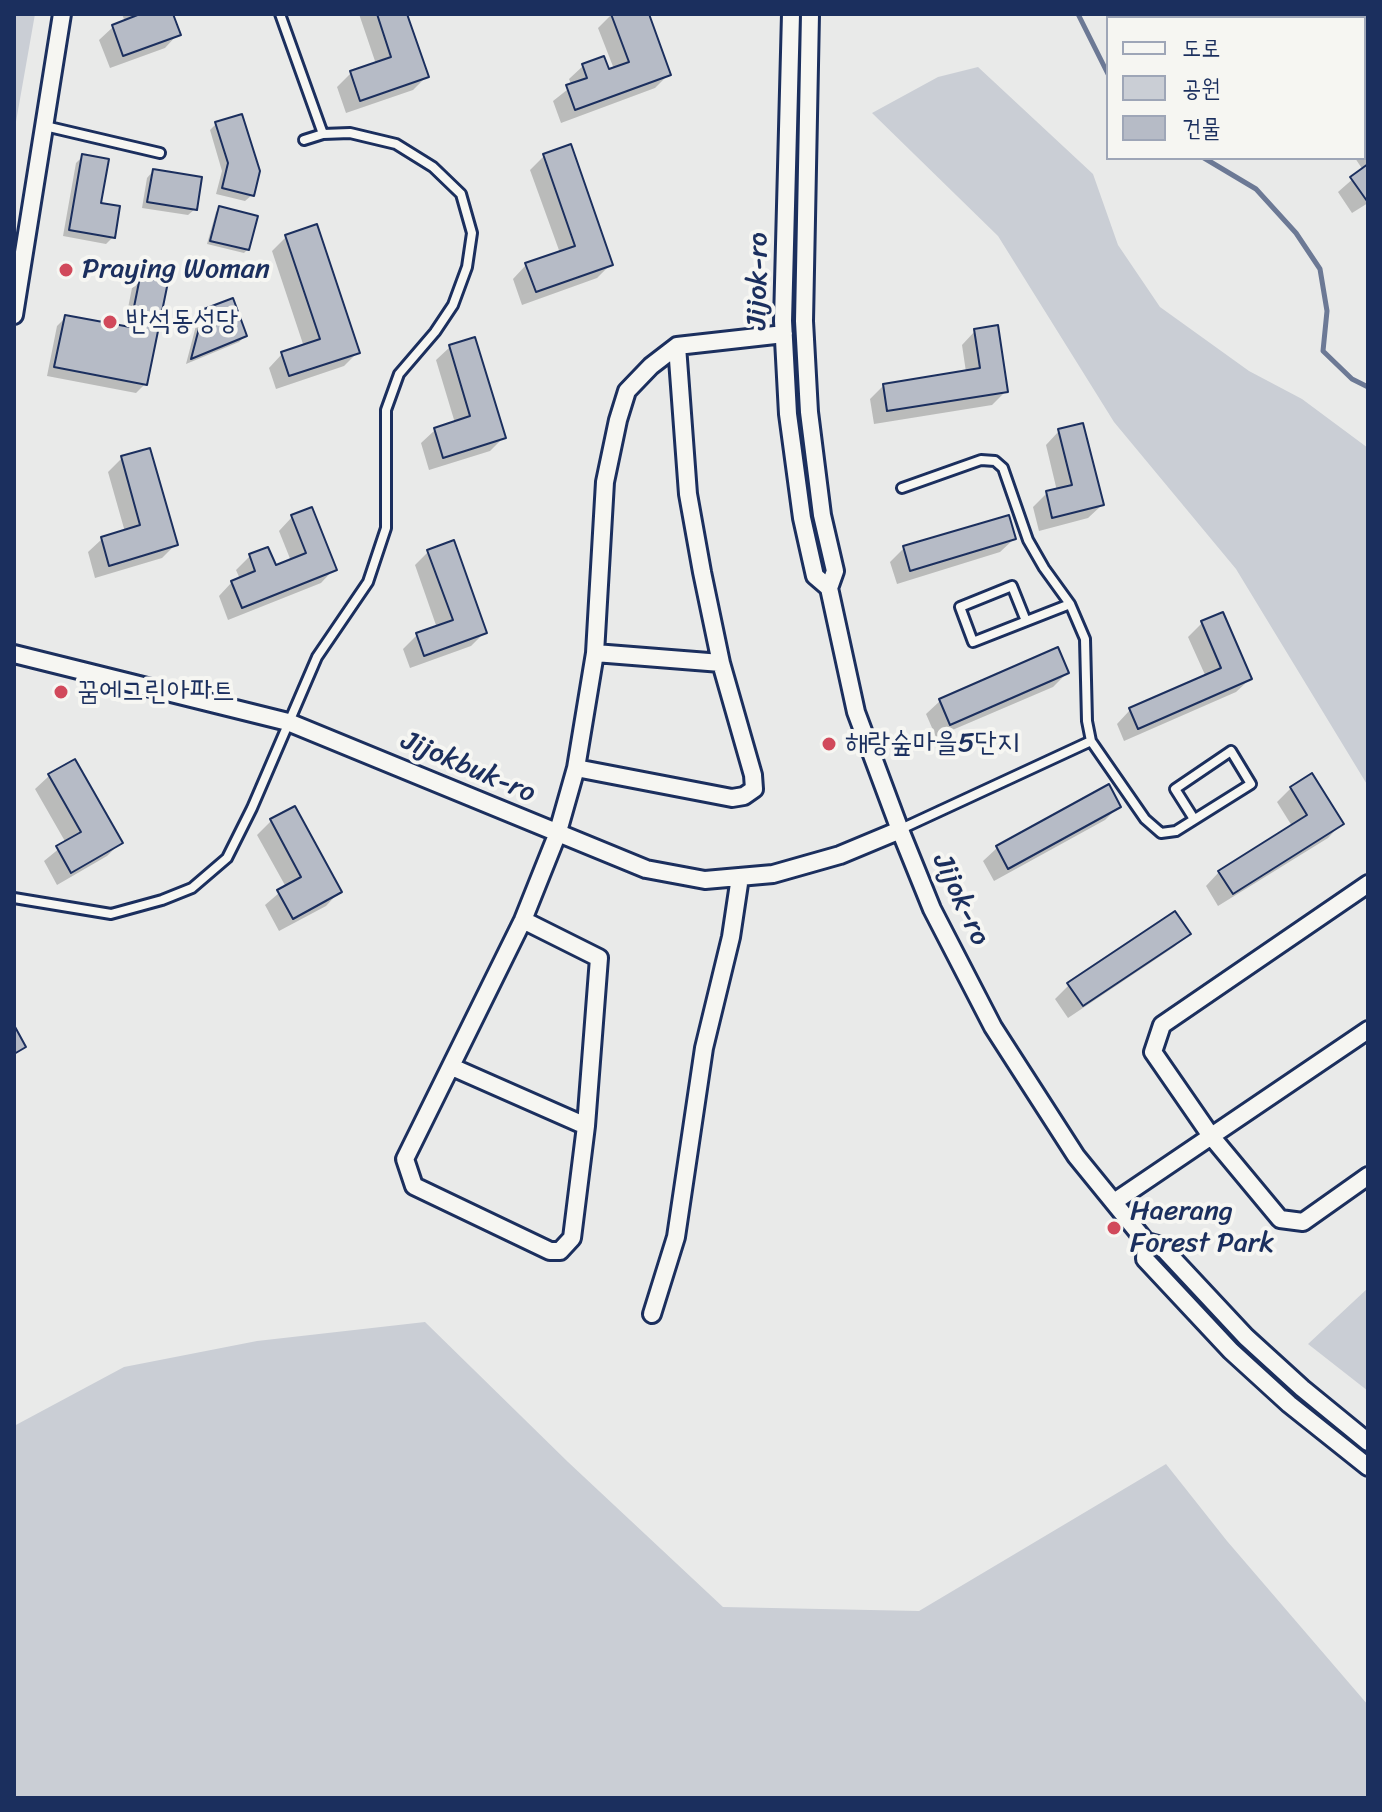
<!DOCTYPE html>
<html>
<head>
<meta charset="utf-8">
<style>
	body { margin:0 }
	#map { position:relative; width:1382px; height:1812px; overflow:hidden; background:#e9eae9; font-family:Sriracha,"Poor Story",sans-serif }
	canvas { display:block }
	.frame { position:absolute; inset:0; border:16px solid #1b2f5e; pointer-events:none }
	.legend { position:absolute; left:1106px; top:16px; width:260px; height:144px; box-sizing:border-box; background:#f6f6f2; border:2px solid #9ea6b7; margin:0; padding:10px 14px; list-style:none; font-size:24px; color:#1b2f5e }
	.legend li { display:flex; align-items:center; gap:16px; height:40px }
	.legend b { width:40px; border:2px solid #9ea6b7 }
</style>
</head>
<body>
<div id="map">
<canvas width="1382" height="1812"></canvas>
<div class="frame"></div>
<ul class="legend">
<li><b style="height:10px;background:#f6f6f2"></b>도로</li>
<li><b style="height:22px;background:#caced5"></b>공원</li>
<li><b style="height:22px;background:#b6bbc6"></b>건물</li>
</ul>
</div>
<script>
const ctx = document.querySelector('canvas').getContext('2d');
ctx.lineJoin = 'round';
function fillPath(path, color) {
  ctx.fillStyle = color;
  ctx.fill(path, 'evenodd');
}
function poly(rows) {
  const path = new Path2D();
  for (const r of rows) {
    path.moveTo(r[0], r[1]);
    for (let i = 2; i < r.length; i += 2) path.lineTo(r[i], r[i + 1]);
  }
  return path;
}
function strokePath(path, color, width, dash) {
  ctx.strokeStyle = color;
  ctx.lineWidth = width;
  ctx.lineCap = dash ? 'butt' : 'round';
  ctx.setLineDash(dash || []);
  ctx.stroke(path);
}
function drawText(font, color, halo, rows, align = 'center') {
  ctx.font = font + ' Sriracha,"Poor Story",sans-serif';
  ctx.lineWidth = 8;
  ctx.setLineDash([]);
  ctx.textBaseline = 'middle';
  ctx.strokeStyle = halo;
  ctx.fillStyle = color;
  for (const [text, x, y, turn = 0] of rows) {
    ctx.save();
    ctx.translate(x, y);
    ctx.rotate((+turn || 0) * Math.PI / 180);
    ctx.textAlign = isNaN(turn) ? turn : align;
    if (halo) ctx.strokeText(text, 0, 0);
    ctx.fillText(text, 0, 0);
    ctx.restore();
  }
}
fillPath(poly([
	[14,14,35,14,14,133],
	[978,67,1093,174,1118,245,1160,307,1249,371,1302,399,1368,448,1368,786,1236,569,1114,422,998,236,872,113,938,77],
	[1368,1288,1368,1391,1308,1344],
	[425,1322,568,1462,723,1607,919,1611,1166,1464,1227,1541,1368,1705,1368,1798,14,1798,14,1426,124,1367,257,1341]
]), '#caced5');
fillPath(poly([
	[122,14,171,14,178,34,165,48,110,68,99,40,113,27,125,22],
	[359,14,405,14,426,77,413,90,346,113,337,87,351,73,376,64],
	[612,14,647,14,669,74,655,88,561,123,553,101,572,86,569,79,583,66,608,72,614,69,598,28],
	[1223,14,1262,14,1264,18,1219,18],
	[1368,38,1368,86,1364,89,1364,41],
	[1368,118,1368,203,1352,213,1338,192,1363,170,1355,158,1364,158,1364,121],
	[216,124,252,195,245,201,216,194,222,171,210,130],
	[83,156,113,237,106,244,63,236,76,163],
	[544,156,611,264,597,278,522,305,513,279,526,265,560,253,530,170],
	[153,171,195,209,188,215,142,208,147,178],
	[220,208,248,249,244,253,207,244,216,212],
	[286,237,358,352,344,366,276,389,269,368,282,354,304,347,272,251],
	[141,279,145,384,136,393,47,376,57,326,66,317,124,328,132,288],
	[205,311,245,336,239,342,186,364,198,318],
	[975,331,1006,391,992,405,874,424,870,399,884,385,966,372,962,345],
	[450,347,504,437,490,451,429,470,421,443,435,430,455,423,436,360],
	[1059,431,1102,505,1088,518,1039,531,1033,507,1047,493,1057,491,1046,445],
	[148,450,176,544,162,558,95,578,88,552,102,539,125,532,108,472,122,458],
	[292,517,334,569,321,583,228,620,219,596,232,582,240,579,236,570,250,556,275,568,291,561,279,531],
	[1014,539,1000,552,897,584,890,562,904,548],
	[428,552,485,632,471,646,410,668,403,649,417,635,437,628,415,565],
	[1202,623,1250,679,1236,692,1124,741,1117,724,1130,710,1206,677,1188,637],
	[1067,673,1053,687,936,737,926,714,940,701],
	[74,761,120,843,107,856,57,885,44,861,66,843,35,789,49,776],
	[1108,786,1119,806,1105,820,994,881,983,861,997,848],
	[1291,788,1341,824,1328,838,1218,906,1206,886,1219,872,1292,826,1277,802],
	[294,808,339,892,326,906,279,931,265,905,286,887,257,835,271,821],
	[1188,934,1174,947,1068,1018,1055,999,1069,985]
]), '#0003');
strokePath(poly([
	[1078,14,1108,74],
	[1204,158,1256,189,1296,233,1320,269,1327,311,1323,351,1352,379,1368,387]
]), '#6c7995', 5);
const building = poly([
	[173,14,181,35,123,56,112,25,140,14,173,14],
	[377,14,407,14,429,77,360,101,350,71,391,57,377,14],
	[611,14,649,14,671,75,575,110,566,85,587,78,582,64,604,56,609,69,629,62,611,14],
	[1235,14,1264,14,1267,18,1238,18,1235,14],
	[242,114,260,171,254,196,222,188,228,163,215,122,242,114],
	[571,144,613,265,536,292,525,263,575,246,543,154,571,144],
	[82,154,109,159,101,203,120,206,115,238,69,230,82,154],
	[1368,164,1368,200,1367,201,1350,177,1368,164],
	[153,169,202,177,197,210,147,202,153,169],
	[219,206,258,216,249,250,210,241,219,206],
	[317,224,360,353,289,376,281,352,320,339,285,235,317,224],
	[140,277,168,282,147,385,54,367,65,315,130,327,140,277],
	[233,298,247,336,191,359,204,309,233,298],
	[998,325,1008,392,887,411,883,384,980,368,974,329,998,325],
	[475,337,506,438,443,458,434,428,470,416,449,345,475,337],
	[1083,423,1104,505,1052,518,1046,491,1072,485,1058,429,1083,423],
	[150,448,178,545,109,566,101,537,140,525,121,456,150,448],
	[312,507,337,570,242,608,231,581,255,571,249,554,268,547,276,565,306,553,291,515,312,507],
	[1009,515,1016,539,910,571,903,546,1009,515],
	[454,540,487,633,424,656,416,633,453,620,427,550,454,540],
	[1223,612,1252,679,1138,729,1129,708,1221,668,1201,621,1223,612],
	[1058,647,1069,673,950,725,939,699,1058,647],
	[75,759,123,843,71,873,56,846,81,832,48,774,75,759],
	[1312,773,1344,824,1233,894,1218,871,1307,815,1290,787,1312,773],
	[1109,784,1121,807,1008,869,996,846,1109,784],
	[295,806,342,892,293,919,277,890,301,877,270,819,295,806],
	[1175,911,1191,934,1083,1006,1067,983,1175,911],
	[14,1025,26,1047,14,1054,14,1025]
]);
fillPath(building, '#b6bbc6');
strokePath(building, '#1b2f5e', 2);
const lane = poly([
	[280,14,323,134],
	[1293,14,1297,18],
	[1341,18,1346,14],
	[45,126,160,153],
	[902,488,981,460,995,461,1003,468,1028,540,1044,568,1070,604,1085,639,1087,721,1091,741,1145,819,1161,833,1176,831,1251,784,1231,751,1175,789,1194,819],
	[1026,621,1012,586,960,607,973,642,1070,604],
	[901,829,1091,741],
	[14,898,111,914,162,900,192,888,227,858,252,808,317,657,368,582,386,528,386,410,399,374,435,332,453,305,467,267,472,233,461,194,433,167,396,144,350,133,323,134,304,140]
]);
const street = poly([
	[791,14,783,321,788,414,802,518,815,576,829,588],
	[810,14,804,321,809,412,822,515,835,571,829,588,856,712,900,830,932,909,993,1027,1076,1156,1146,1242,1161,1246,1246,1337,1302,1388,1368,1442],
	[14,315,62,14],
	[595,653,721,663],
	[14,654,288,722,646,869,705,880,773,874,840,855,900,830],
	[576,768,732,798,744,796,754,789,753,775,721,663,702,572,688,494,677,346],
	[1368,884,1162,1025,1153,1052,1211,1136,1280,1219,1303,1222,1368,1176],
	[523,920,599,958,586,1126,572,1238,560,1251,550,1251,414,1186,405,1159,523,920,557,835,576,768,595,653,605,482,618,420,627,391,651,366,677,346,784,334],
	[452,1067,586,1126],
	[1114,1202,1368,1030],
	[1146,1242,1145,1259,1231,1351,1289,1404,1368,1467],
	[652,1314,676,1237,704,1048,731,937,740,877]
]);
strokePath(lane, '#1b2f5e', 14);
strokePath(street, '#1b2f5e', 22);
strokePath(lane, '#f6f6f2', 8);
strokePath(street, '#f6f6f2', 16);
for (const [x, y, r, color] of [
	[66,270,8,"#d1495b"],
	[110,322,8,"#d1495b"],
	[61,692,8,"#d1495b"],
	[829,744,8,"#d1495b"],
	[1114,1228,8,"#d1495b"]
]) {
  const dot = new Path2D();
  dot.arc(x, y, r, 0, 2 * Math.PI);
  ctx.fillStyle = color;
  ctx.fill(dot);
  strokePath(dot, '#f6f6f2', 3);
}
drawText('28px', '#1b2f5e', '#f6f6f2', [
	["Praying Woman",82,270],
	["반석동성당",126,322],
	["꿈에그린아파트",77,692],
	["해랑숲마을5단지",845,744],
	["Haerang",1130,1212],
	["Forest Park",1130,1244]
], 'left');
drawText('28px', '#1b2f5e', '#f6f6f2', [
	["Jijok-ro",759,281,-89],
	["Jijokbuk-ro",468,768,23],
	["Jijok-ro",960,900,65]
]);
</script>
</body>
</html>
